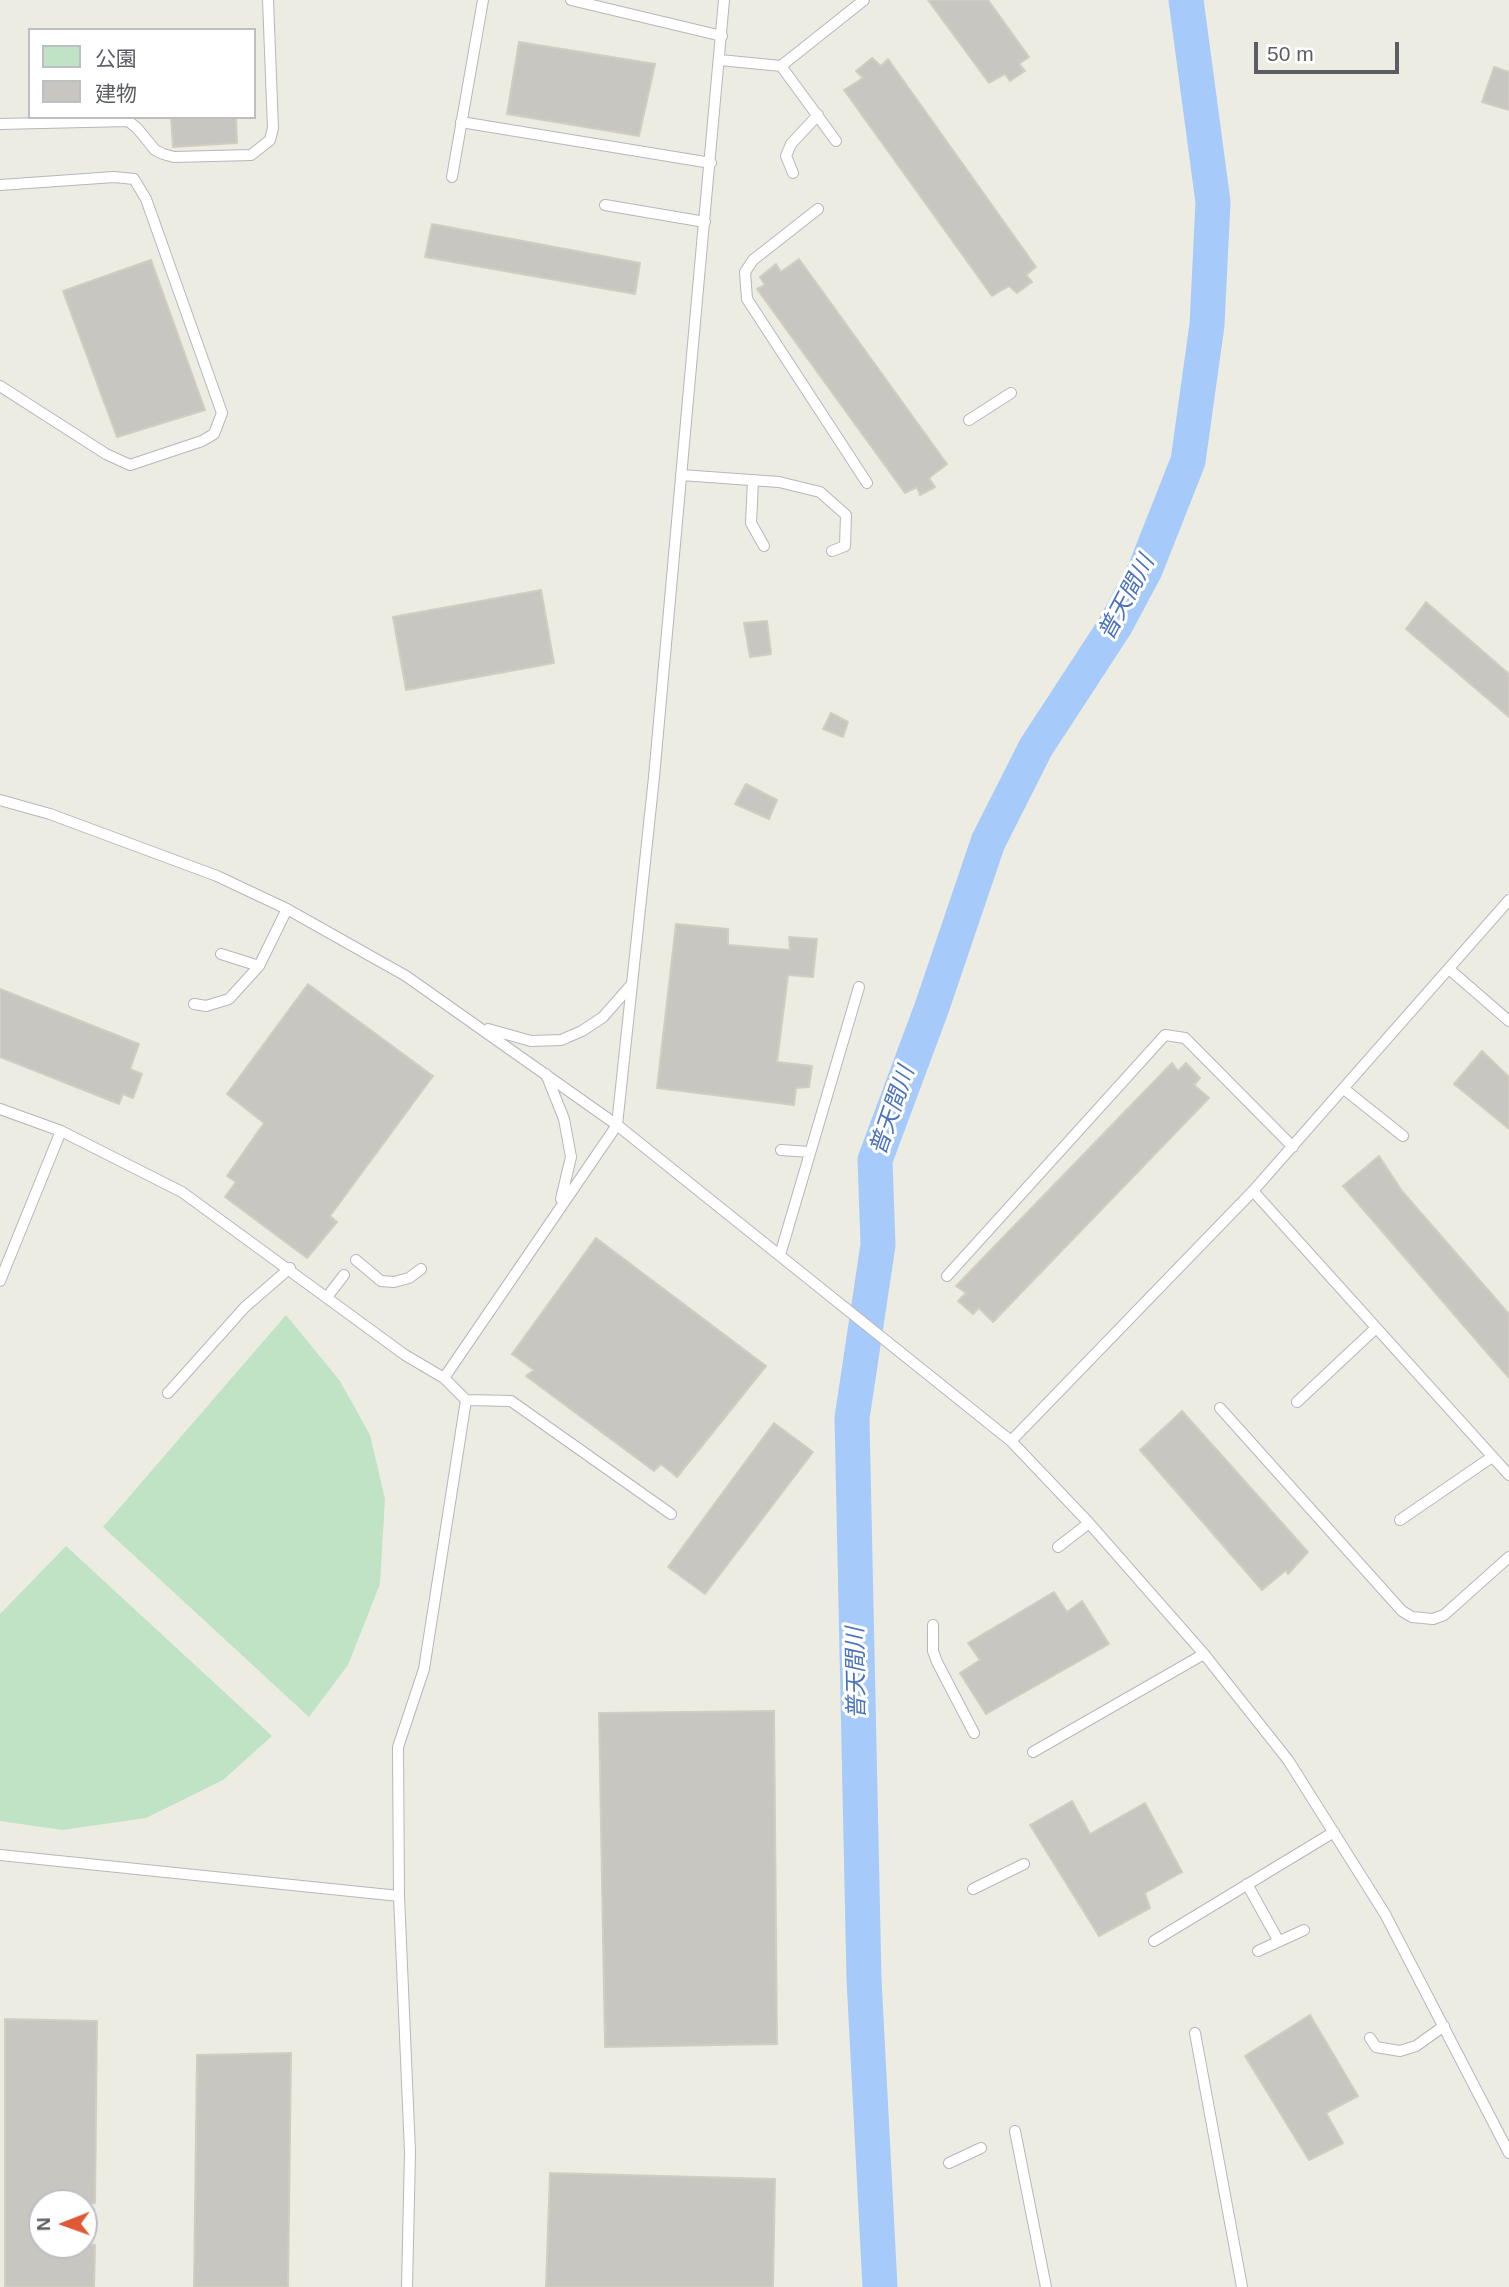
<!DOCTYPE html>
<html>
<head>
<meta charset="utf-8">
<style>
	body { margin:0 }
	#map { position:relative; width:1509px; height:2287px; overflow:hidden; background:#edece3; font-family:Arial,"Noto Sans JP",sans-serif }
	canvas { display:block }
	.legend { position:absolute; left:28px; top:28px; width:228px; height:91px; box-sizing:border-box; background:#fff; border:2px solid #bdbec1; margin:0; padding:9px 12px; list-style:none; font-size:21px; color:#5b5d63 }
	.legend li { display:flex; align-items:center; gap:14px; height:35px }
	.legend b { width:35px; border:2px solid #bdbec1 }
	.north { position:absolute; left:28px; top:2189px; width:70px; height:70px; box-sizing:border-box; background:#fff; border:2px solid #bdbec1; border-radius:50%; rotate:269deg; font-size:19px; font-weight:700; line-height:28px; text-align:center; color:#5b5d63 }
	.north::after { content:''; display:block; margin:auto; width:24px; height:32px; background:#df5937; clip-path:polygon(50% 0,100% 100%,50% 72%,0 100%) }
	.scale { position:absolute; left:1254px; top:42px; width:145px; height:32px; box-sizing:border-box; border:4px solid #5b5d63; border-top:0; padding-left:9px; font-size:21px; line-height:24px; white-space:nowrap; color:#5b5d63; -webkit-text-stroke:5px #fff; paint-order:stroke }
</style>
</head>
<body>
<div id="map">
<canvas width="1509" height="2287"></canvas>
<ul class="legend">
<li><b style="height:19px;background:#c0e3c5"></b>公園</li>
<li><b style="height:19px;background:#c8c6c0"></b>建物</li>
</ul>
<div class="north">N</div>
<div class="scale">50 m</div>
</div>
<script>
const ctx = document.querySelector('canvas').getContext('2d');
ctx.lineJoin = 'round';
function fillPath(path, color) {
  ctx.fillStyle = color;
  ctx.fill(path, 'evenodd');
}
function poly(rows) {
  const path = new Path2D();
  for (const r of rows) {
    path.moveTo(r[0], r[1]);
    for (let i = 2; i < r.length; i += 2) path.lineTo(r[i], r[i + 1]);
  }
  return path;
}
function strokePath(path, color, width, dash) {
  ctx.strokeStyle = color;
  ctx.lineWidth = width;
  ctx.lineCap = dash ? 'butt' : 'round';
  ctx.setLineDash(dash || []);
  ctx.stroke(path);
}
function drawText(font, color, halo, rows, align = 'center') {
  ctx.font = font + ' Arial,"Noto Sans JP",sans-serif';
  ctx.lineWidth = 6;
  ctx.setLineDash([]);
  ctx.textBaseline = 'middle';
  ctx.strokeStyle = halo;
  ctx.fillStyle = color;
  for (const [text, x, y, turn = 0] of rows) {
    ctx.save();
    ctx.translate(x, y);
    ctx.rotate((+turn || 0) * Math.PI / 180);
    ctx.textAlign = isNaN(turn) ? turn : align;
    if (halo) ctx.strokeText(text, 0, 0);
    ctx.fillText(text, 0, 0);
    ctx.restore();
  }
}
fillPath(poly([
	[286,1315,340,1381,370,1435,385,1499,380,1584,348,1665,309,1717,103,1527],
	[66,1546,272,1736,223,1780,146,1818,62,1830,0,1821,0,1614]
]), '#c0e3c5');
strokePath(poly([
	[880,2287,864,1979,852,1418,878,1245,875,1160,932,1007,988,842,1036,747,1115,626,1145,570,1188,461,1207,325,1213,202,1186,0]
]), '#a6cbfa', 35);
const building = poly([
	[928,0,988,0,1029,57,1019,64,1025,71,1010,81,1005,74,989,83,928,0],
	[519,42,655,64,639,136,507,114,519,42],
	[872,58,881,66,888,59,1036,267,1026,275,1032,282,1017,293,1009,286,992,296,844,90,863,78,856,71,872,58],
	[1494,67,1509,72,1509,110,1482,102,1494,67],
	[171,117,236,117,237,143,173,147,171,117],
	[432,224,640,263,635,294,425,257,432,224],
	[799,259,947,464,929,478,935,487,920,495,917,487,905,493,757,289,765,285,760,277,776,264,781,272,799,259],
	[151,260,205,410,117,437,63,291,151,260],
	[541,590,554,663,406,690,393,617,541,590],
	[1426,602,1509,674,1509,717,1406,629,1426,602],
	[767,621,771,654,750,657,744,623,767,621],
	[831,713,848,722,843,737,823,729,831,713],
	[746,784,777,800,769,819,735,804,746,784],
	[676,924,728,929,728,945,790,950,789,937,817,939,813,977,788,975,777,1062,812,1066,809,1087,796,1088,794,1105,657,1088,676,924],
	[308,984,433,1076,330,1216,337,1222,307,1258,225,1197,236,1182,227,1176,264,1123,227,1094,308,984],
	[0,989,139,1044,130,1069,142,1074,133,1098,123,1094,119,1104,0,1057,0,989],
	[1482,1051,1509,1077,1509,1129,1454,1084,1482,1051],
	[1172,1063,1178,1071,1186,1063,1200,1078,1194,1085,1209,1098,993,1322,979,1308,973,1314,958,1301,966,1293,956,1286,1172,1063],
	[1379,1156,1402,1191,1509,1314,1509,1378,1343,1186,1379,1156],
	[596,1238,766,1366,677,1477,661,1464,654,1471,526,1376,534,1370,512,1354,596,1238],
	[1182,1411,1308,1552,1288,1574,1286,1570,1262,1590,1140,1450,1182,1411],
	[774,1423,813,1452,705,1594,668,1567,774,1423],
	[1054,1592,1067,1612,1082,1601,1109,1644,986,1714,960,1673,980,1660,968,1643,1054,1592],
	[774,1711,777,2044,605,2047,599,1713,774,1711],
	[1072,1801,1090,1834,1145,1803,1182,1872,1145,1893,1150,1908,1099,1936,1030,1825,1072,1801],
	[1310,2015,1358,2096,1326,2113,1343,2143,1309,2160,1245,2056,1310,2015],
	[5,2019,97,2021,95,2203,42,2203,42,2245,95,2245,94,2287,5,2287,5,2019],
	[291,2053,288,2287,194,2287,197,2055,291,2053],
	[550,2173,775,2179,773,2287,546,2287,550,2173]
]);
fillPath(building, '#c8c6c0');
strokePath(building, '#d1cec1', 2);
const lane = poly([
	[571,0,722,36],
	[720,60,781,66,864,0],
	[781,66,836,141],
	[461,122,711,163],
	[0,124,128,121,137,128,155,150,163,154,174,157,251,155,270,140,273,128,268,0],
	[793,173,786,156,791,144,818,115],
	[452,177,483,0],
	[0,185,114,177,134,179,146,199,222,413,214,434,202,441,130,465,106,454,0,386],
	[605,205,705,222],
	[818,209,753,260,745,272,747,299,867,483],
	[969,420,1011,393],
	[681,475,779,482,820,492,846,515,845,546,832,551],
	[753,480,751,523,764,546],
	[0,800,50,814,217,876,287,909,406,976,617,1125,1011,1441,1089,1523,1204,1654,1288,1760,1385,1914,1509,2153],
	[221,954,259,966],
	[1449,969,1509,1021],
	[194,1004,206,1006,229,999,259,966,287,909],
	[488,1029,531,1041,561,1040,582,1031,603,1017,632,984],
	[546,1074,564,1119,571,1157,561,1199],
	[1344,1089,1403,1136],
	[0,1109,61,1131,182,1192,405,1355,444,1378,466,1400,424,1669,398,1747,399,1896,410,2152,407,2287],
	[781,1150,810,1152],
	[1253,1191,1509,1475],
	[780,1255,859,987],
	[356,1260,381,1281,394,1282,409,1278,421,1269],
	[947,1276,1165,1035,1185,1038,1293,1147],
	[0,1281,61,1131],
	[327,1297,344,1275],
	[444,1378,617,1125,654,777,724,0],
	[168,1393,245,1307,290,1268],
	[466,1400,511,1401,671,1514],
	[1297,1402,1376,1328],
	[1220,1408,1402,1611,1412,1617,1433,1619,1444,1615,1509,1557],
	[1011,1441,1253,1191,1509,900],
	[1400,1520,1492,1457],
	[1058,1547,1089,1523],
	[933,1625,933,1651,937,1662,974,1733],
	[1033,1752,1204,1654],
	[0,1855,399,1896],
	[1247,1884,1278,1940],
	[973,1889,1024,1864],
	[1154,1941,1334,1832],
	[1258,1951,1304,1930],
	[1195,2033,1242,2287],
	[1370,2038,1376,2047,1400,2051,1416,2046,1444,2026],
	[1015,2131,1046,2287],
	[949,2163,981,2148]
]);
strokePath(lane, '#b5b7bc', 12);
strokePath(lane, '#fff', 10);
drawText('italic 23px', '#4a73bc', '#fff', [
	["普天間川",1127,598,-62],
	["普天間川",893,1111,-71],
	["普天間川",857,1673,-91]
]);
</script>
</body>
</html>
